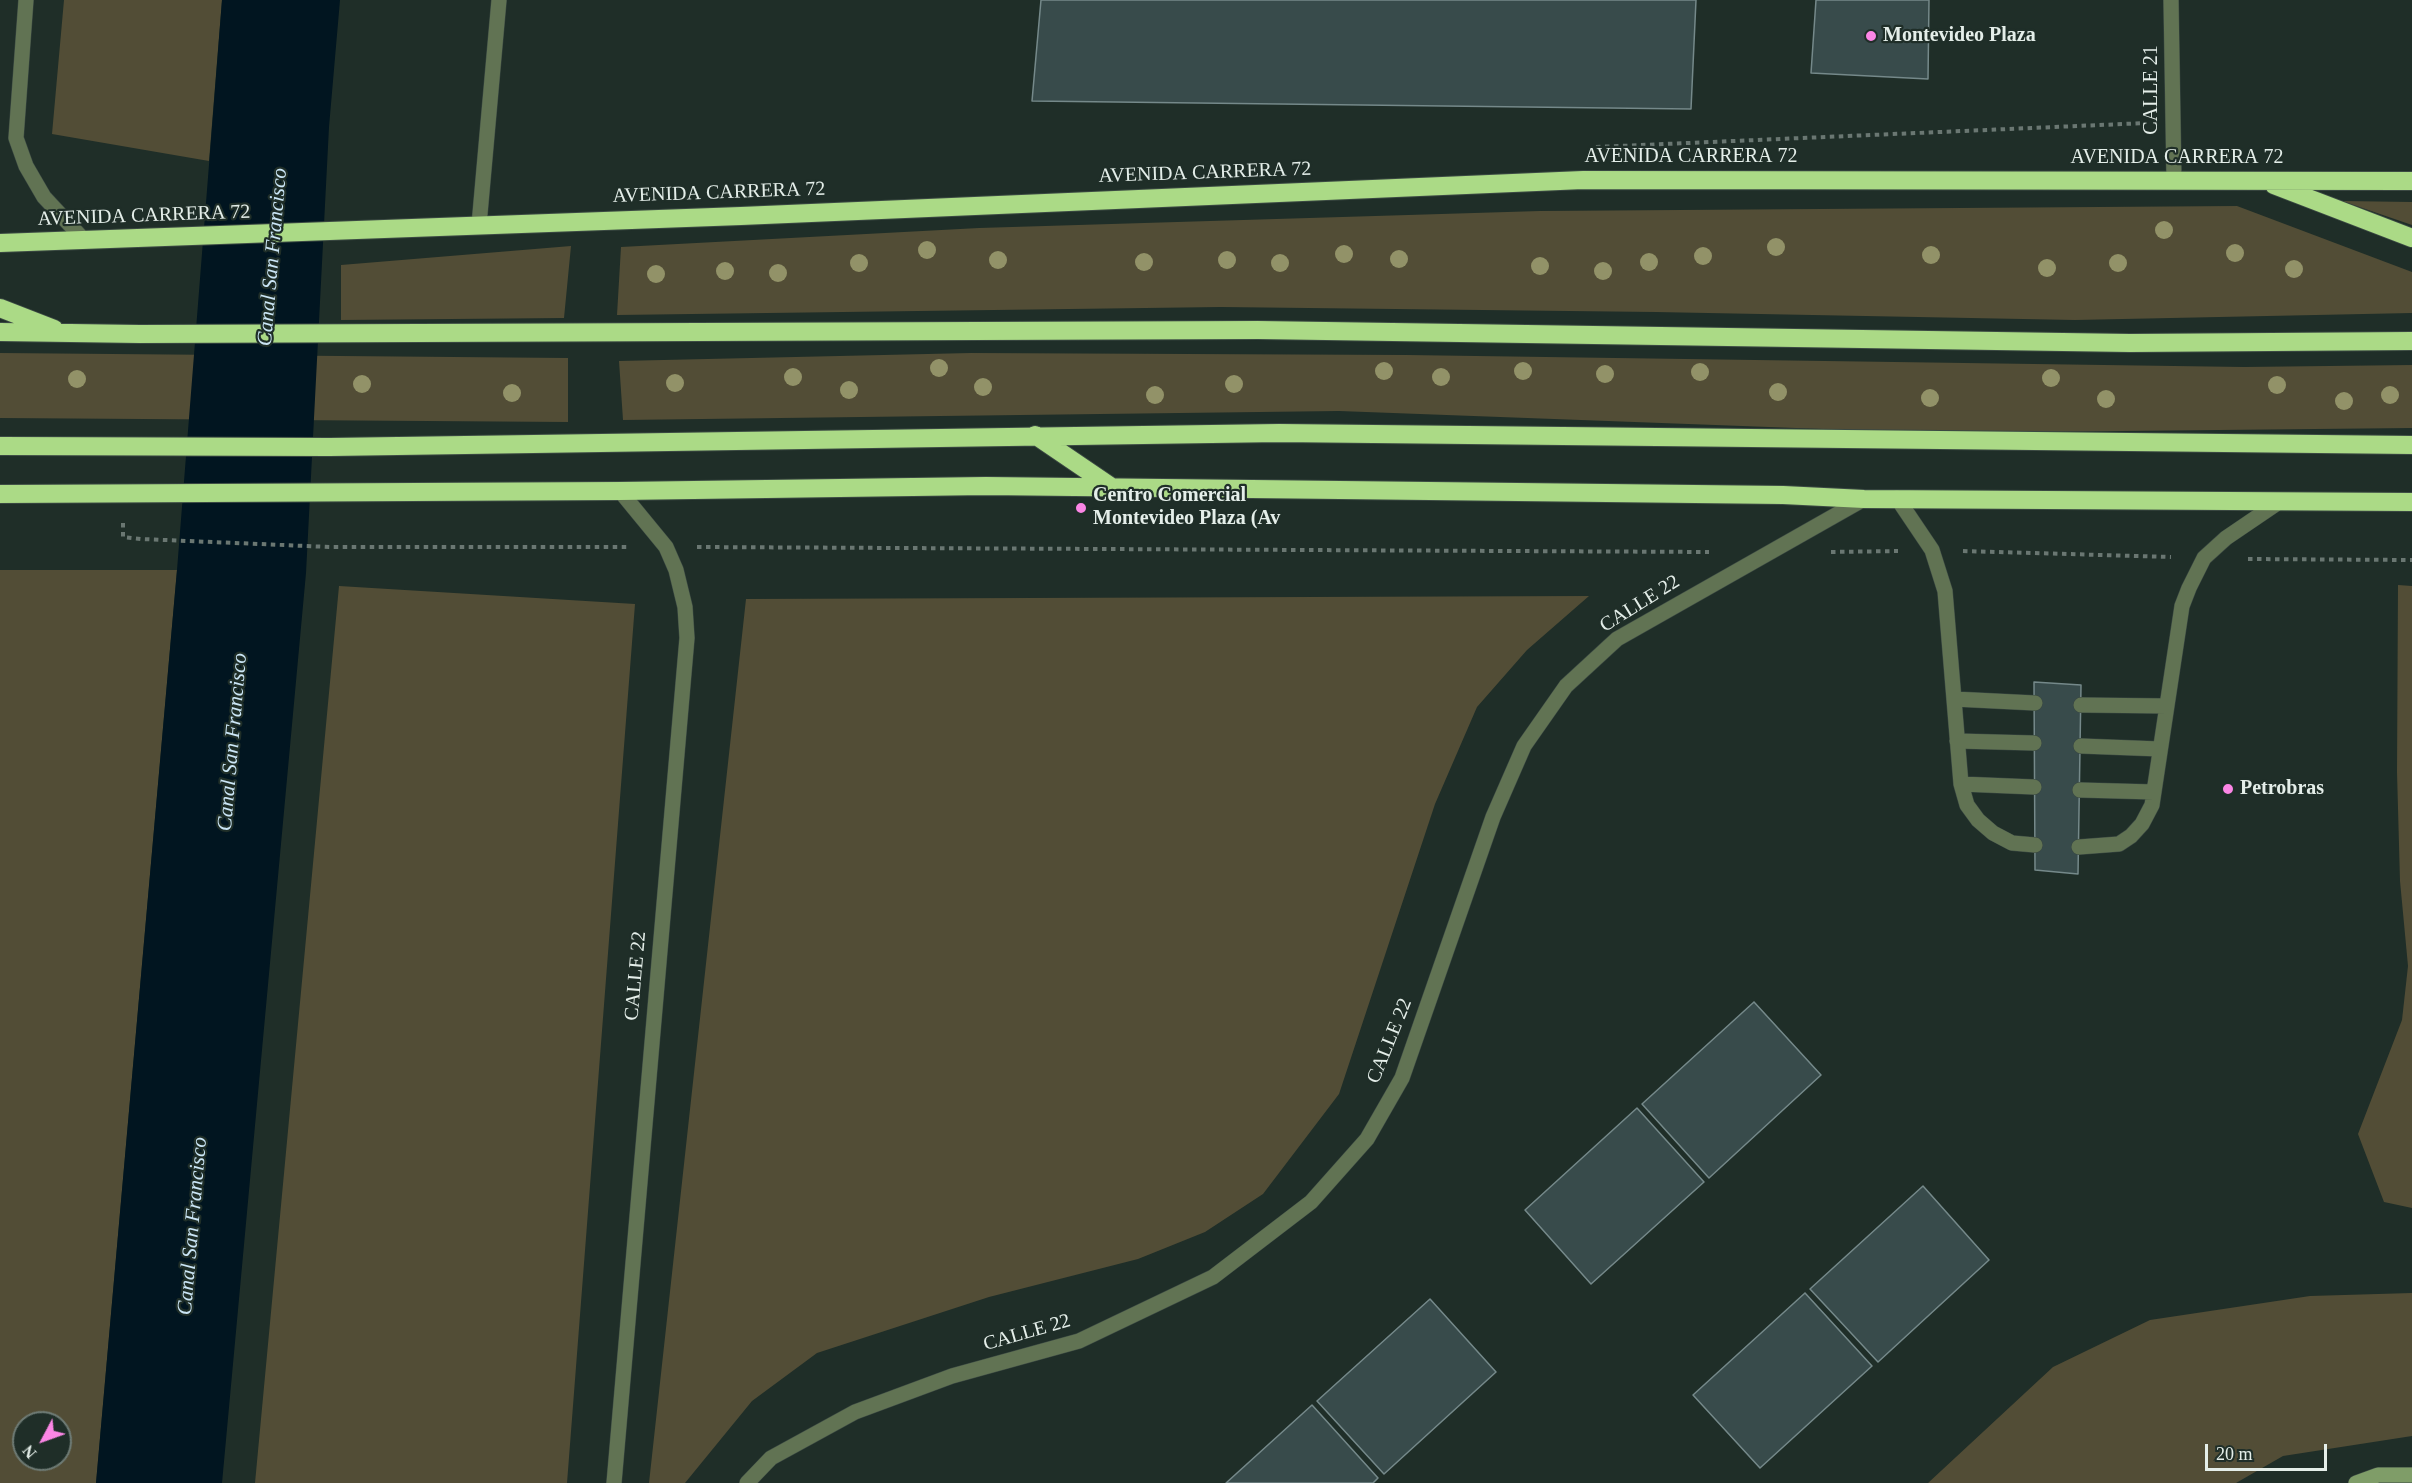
<!DOCTYPE html>
<html>
<head>
<meta charset="utf-8">
<style>
	body { margin:0 }
	#map { position:relative; width:2412px; height:1483px; overflow:hidden; background:#1f2e28; font-family:Georgia,serif }
	canvas { display:block }
	.north { position:absolute; left:12px; top:1411px; width:60px; height:60px; box-sizing:border-box; background:#1f2e28; border:2px solid #6e7b75; border-radius:50%; rotate:229deg; font-size:16px; font-weight:700; line-height:24px; text-align:center; color:#e4eee9 }
	.north::after { content:''; display:block; margin:auto; width:21px; height:27px; background:#fb86e5; clip-path:polygon(50% 0,100% 100%,50% 72%,0 100%) }
	.scale { position:absolute; left:2205px; top:1444px; width:122px; height:27px; box-sizing:border-box; border:3px solid #e4eee9; border-top:0; padding-left:8px; font-size:18px; line-height:21px; white-space:nowrap; color:#e4eee9; -webkit-text-stroke:4px #1f2e28; paint-order:stroke }
</style>
</head>
<body>
<div id="map">
<canvas width="2412" height="1483"></canvas>
<div class="north">N</div>
<div class="scale">20 m</div>
</div>
<script>
const ctx = document.querySelector('canvas').getContext('2d');
ctx.lineJoin = 'round';
function fillPath(path, color) {
  ctx.fillStyle = color;
  ctx.fill(path, 'evenodd');
}
function poly(rows) {
  const path = new Path2D();
  for (const r of rows) {
    path.moveTo(r[0], r[1]);
    for (let i = 2; i < r.length; i += 2) path.lineTo(r[i], r[i + 1]);
  }
  return path;
}
function strokePath(path, color, width, dash) {
  ctx.strokeStyle = color;
  ctx.lineWidth = width;
  ctx.lineCap = dash ? 'butt' : 'round';
  ctx.setLineDash(dash || []);
  ctx.stroke(path);
}
function drawText(font, color, halo, rows, align = 'center') {
  ctx.font = font + ' Georgia,serif';
  ctx.lineWidth = 4.5;
  ctx.setLineDash([]);
  ctx.textBaseline = 'middle';
  ctx.strokeStyle = halo;
  ctx.fillStyle = color;
  for (const [text, x, y, turn = 0] of rows) {
    ctx.save();
    ctx.translate(x, y);
    ctx.rotate((+turn || 0) * Math.PI / 180);
    ctx.textAlign = isNaN(turn) ? turn : align;
    if (halo) ctx.strokeText(text, 0, 0);
    ctx.fillText(text, 0, 0);
    ctx.restore();
  }
}
fillPath(poly([
	[64,0,222,0,209,161,52,134],
	[2342,201,2412,202,2412,225],
	[2237,206,2412,272,2412,313,2075,320,1655,312,1221,307,617,315,621,247,979,228,1540,211],
	[571,246,564,318,341,320,341,265],
	[0,353,568,358,568,422,0,418],
	[971,353,1407,355,2244,367,2412,365,2412,428,1930,433,1339,411,623,420,619,361],
	[0,570,177,570,96,1483,0,1483],
	[24,1423,60,1423,60,1459,24,1459],
	[2398,585,2412,586,2412,1208,2384,1202,2358,1134,2402,1020,2408,966,2400,881,2397,772],
	[339,586,635,604,567,1483,255,1483],
	[1589,596,1527,650,1477,707,1435,804,1339,1094,1263,1194,1205,1232,1138,1259,989,1297,817,1353,752,1401,685,1483,649,1483,746,599],
	[2412,1293,2412,1436,2283,1456,2236,1483,1928,1483,2053,1367,2150,1320,2310,1296]
]), '#524d36');
fillPath(poly([
	[222,0,340,0,329,127,306,573,222,1483,96,1483,177,570]
]), '#011520');
const building = poly([
	[1041,0,1696,0,1691,109,1032,101,1041,0],
	[1816,0,1929,0,1928,79,1811,73,1816,0],
	[2034,682,2081,685,2078,874,2035,870,2034,682],
	[1754,1002,1821,1075,1709,1178,1642,1104,1754,1002],
	[1637,1108,1704,1182,1591,1284,1525,1210,1637,1108],
	[1923,1186,1989,1260,1878,1362,1810,1289,1923,1186],
	[1805,1293,1872,1366,1760,1468,1693,1395,1805,1293],
	[1430,1299,1496,1372,1384,1474,1317,1401,1430,1299],
	[1312,1405,1378,1478,1373,1483,1226,1483,1312,1405]
]);
fillPath(building, '#384b4b');
strokePath(building, '#75898a', 1.5);
const lane = poly([
	[26,0,16,138,26,166,44,197,84,240],
	[479,225,499,0],
	[1897,498,1932,550,1945,591,1961,784,1967,805,1978,820,1993,833,2012,843,2035,845],
	[1954,699,2035,703],
	[2081,705,2167,706],
	[1957,741,2034,743],
	[2081,746,2160,749],
	[1961,784,2034,787],
	[2080,790,2154,792],
	[2079,847,2119,844,2131,836,2142,824,2152,805,2182,606,2189,588,2204,558,2226,538,2279,502]
]);
const street = poly([
	[2171,0,2174,180],
	[614,1483,687,638,685,607,676,570,666,547,620,491],
	[747,1483,771,1458,855,1412,952,1376,1079,1341,1213,1277,1311,1202,1367,1139,1402,1078,1493,817,1524,746,1566,686,1617,639,1864,499]
]);
const secondary = poly([
	[2356,1483,2378,1475,2412,1475]
]);
const highway = poly([
	[2274,185,2412,238],
	[0,243,741,216,1583,180,2412,181],
	[0,308,54,329],
	[0,332,140,334,1258,330,2130,343,2412,341],
	[1035,435,1113,488],
	[0,446,330,447,1279,433,2412,445],
	[0,494,620,491,986,486,1783,495,1864,499,2412,502]
]);
strokePath(lane, '#3b4943', 16);
strokePath(street, '#3b4943', 16);
strokePath(secondary, '#3b4943', 16);
strokePath(highway, '#3b4943', 20);
strokePath(poly([
	[1596,147,2146,123],
	[123,523,123,537,141,539,330,547,629,547],
	[697,547,1709,552],
	[1963,551,2171,557],
	[1831,552,1898,551],
	[2248,559,2412,560]
]), '#6a7772', 4, [4.5, 4.5]);
strokePath(lane, '#617353', 15);
strokePath(street, '#617353', 15);
strokePath(secondary, '#7f9d68', 15);
strokePath(highway, '#abda86', 18);
ctx.fillStyle = '#929268';
for (const [x, y] of [
	[2164,230],
	[1776,247],
	[927,250],
	[2235,253],
	[1344,254],
	[1931,255],
	[1703,256],
	[1399,259],
	[998,260],
	[1227,260],
	[1144,262],
	[1649,262],
	[859,263],
	[1280,263],
	[2118,263],
	[1540,266],
	[2047,268],
	[2294,269],
	[725,271],
	[1603,271],
	[778,273],
	[656,274],
	[939,368],
	[1384,371],
	[1523,371],
	[1700,372],
	[1605,374],
	[793,377],
	[1441,377],
	[2051,378],
	[77,379],
	[675,383],
	[362,384],
	[1234,384],
	[2277,385],
	[983,387],
	[849,390],
	[1778,392],
	[512,393],
	[1155,395],
	[2390,395],
	[1930,398],
	[2106,399],
	[2344,401]
]) {
  ctx.beginPath();
  ctx.arc(x, y, 9, 0, 2 * Math.PI);
  ctx.fill();
}
for (const [x, y, r, color] of [
	[1871,36,6,"#fb86e5"],
	[1081,508,6,"#fb86e5"],
	[2228,789,6,"#fb86e5"]
]) {
  const dot = new Path2D();
  dot.arc(x, y, r, 0, 2 * Math.PI);
  ctx.fillStyle = color;
  ctx.fill(dot);
  strokePath(dot, '#1f2e28', 2);
}
drawText('bold 20px', '#e4eee9', '#1f2e28', [
	["Montevideo Plaza",1883,36],
	["Centro Comercial",1093,496],
	["Montevideo Plaza (Av",1093,519],
	["Petrobras",2240,789]
], 'left');
drawText('20px', '#e4eee9', '#1f2e28', [
	["CALLE 21",2152,90,-90],
	["AVENIDA CARRERA 72",1691,157],
	["AVENIDA CARRERA 72",2177,158],
	["AVENIDA CARRERA 72",1205,173,-2],
	["AVENIDA CARRERA 72",719,193,-2],
	["AVENIDA CARRERA 72",144,216,-2],
	["CALLE 22",1640,604,-32],
	["CALLE 22",636,976,-85],
	["CALLE 22",1390,1041,-68],
	["CALLE 22",1027,1333,-16]
]);
drawText('italic 21px', '#cbe6f6', '#1f2e28', [
	["Canal San Francisco",273,257,-85],
	["Canal San Francisco",233,742,-85],
	["Canal San Francisco",193,1226,-85]
]);
</script>
</body>
</html>
